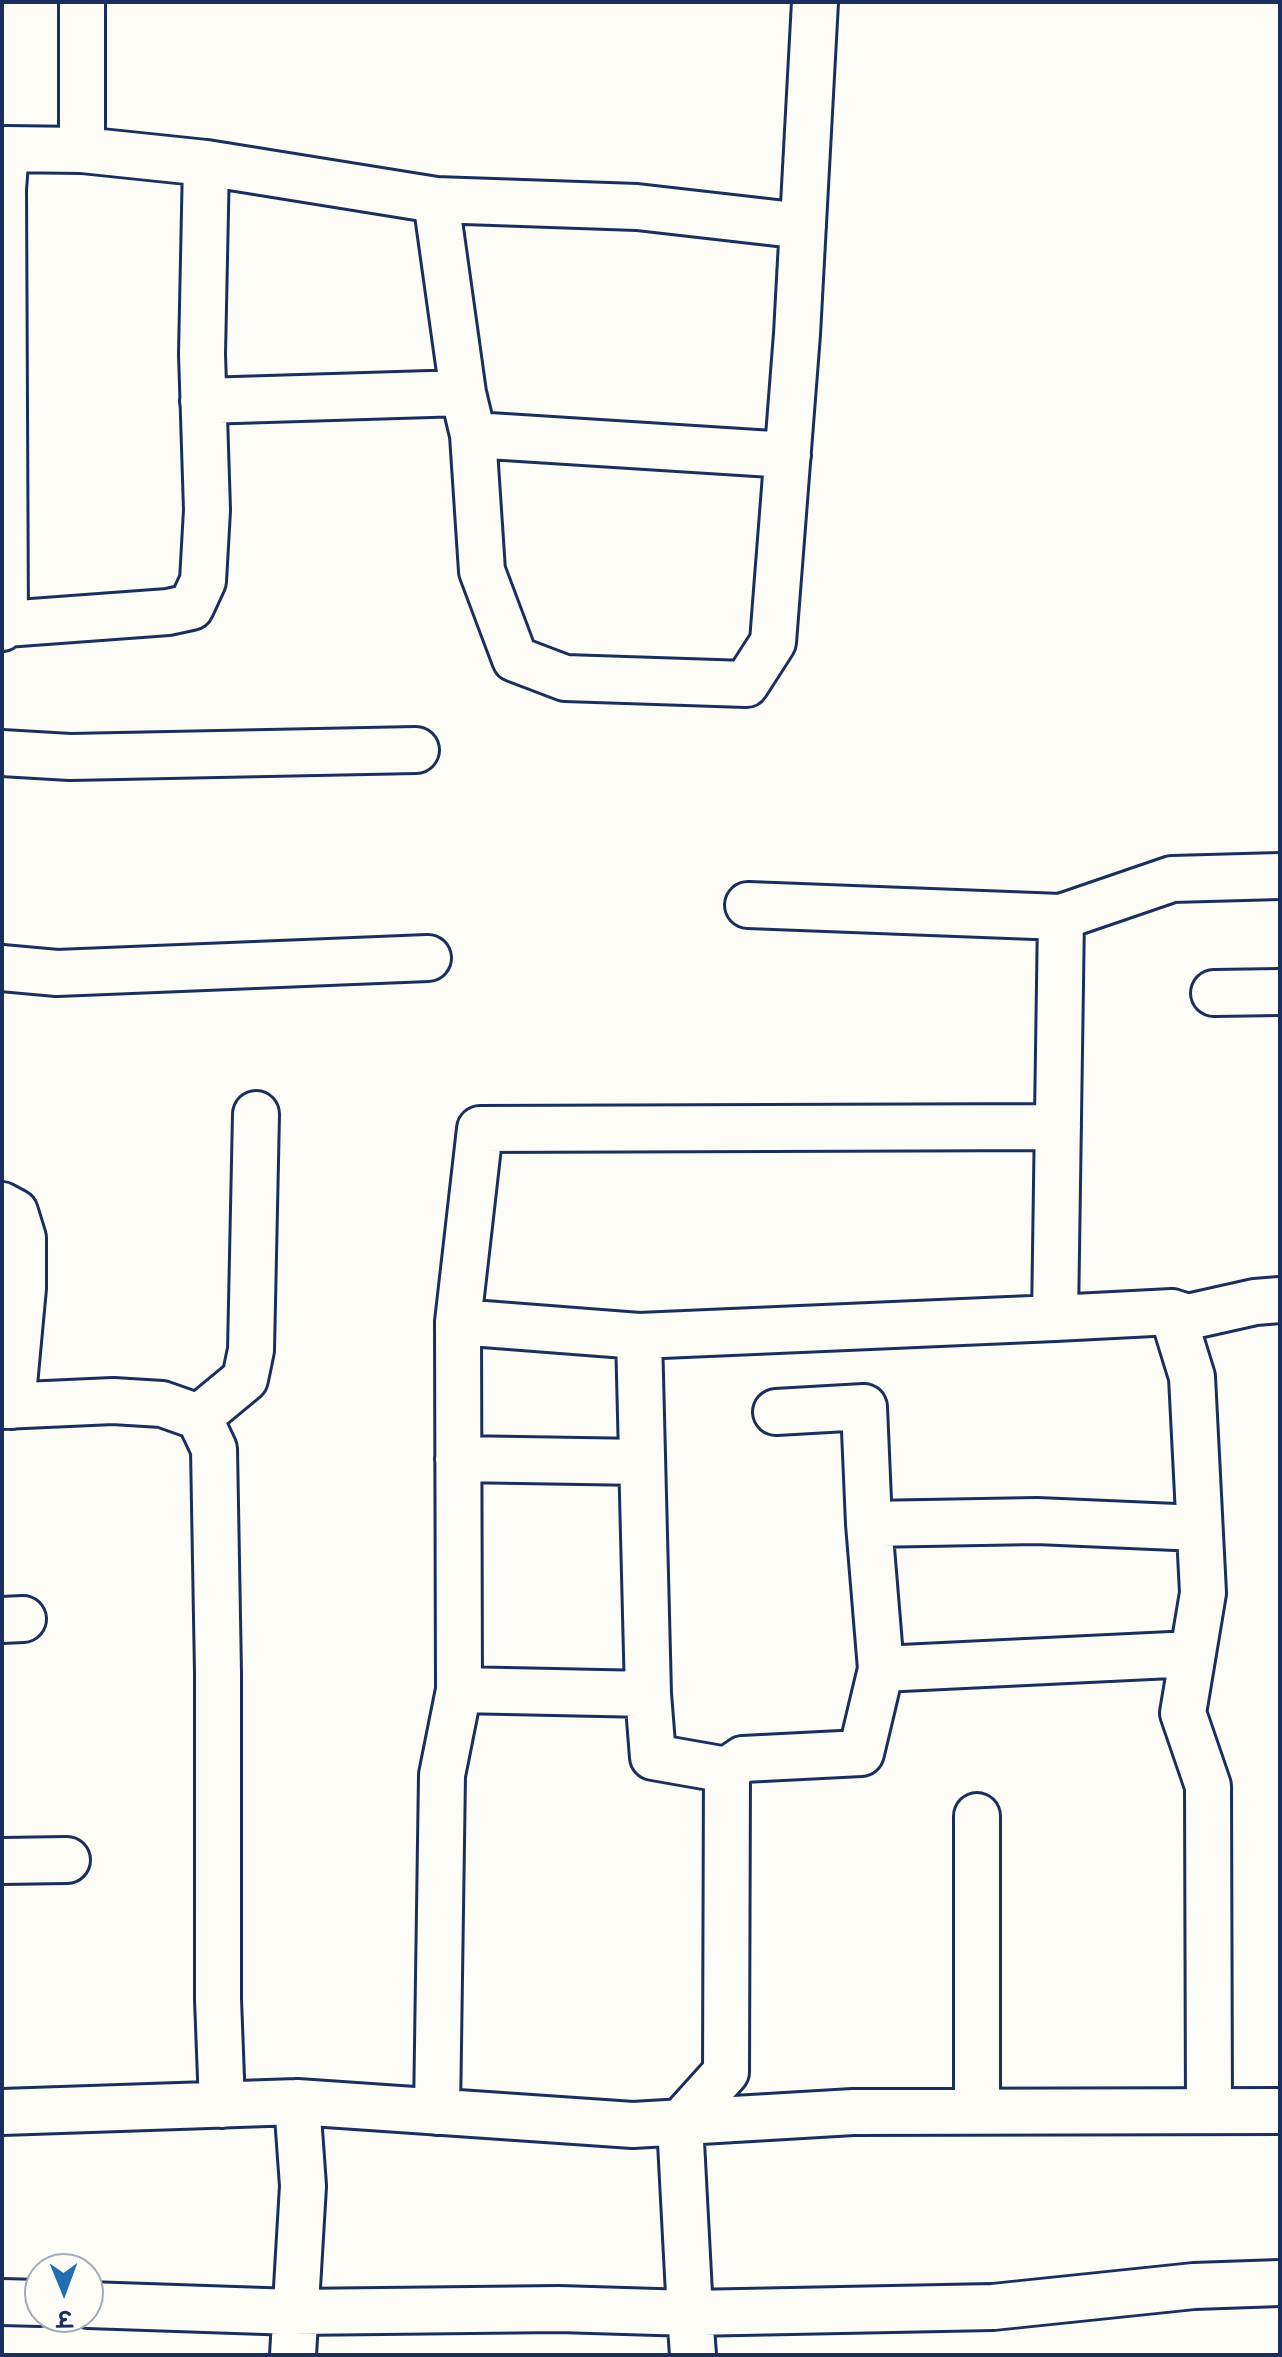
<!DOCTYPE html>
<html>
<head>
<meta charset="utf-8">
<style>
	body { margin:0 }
	#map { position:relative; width:1282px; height:2357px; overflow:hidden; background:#fdfcf7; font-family:"Gochi Hand","Playpen Sans Deva",sans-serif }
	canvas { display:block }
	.frame { position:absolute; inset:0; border:4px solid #1b2f5e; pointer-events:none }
	.north { position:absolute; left:24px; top:2253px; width:80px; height:80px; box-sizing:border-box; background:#fdfcf7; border:2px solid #a3aaba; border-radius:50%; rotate:179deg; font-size:22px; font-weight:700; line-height:32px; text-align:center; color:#1b2f5e }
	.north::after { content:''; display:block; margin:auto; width:28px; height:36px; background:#1f6fb2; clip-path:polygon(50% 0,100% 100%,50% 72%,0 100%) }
</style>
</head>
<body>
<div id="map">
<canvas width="1282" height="2357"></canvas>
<div class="frame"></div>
<div class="north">उ</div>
</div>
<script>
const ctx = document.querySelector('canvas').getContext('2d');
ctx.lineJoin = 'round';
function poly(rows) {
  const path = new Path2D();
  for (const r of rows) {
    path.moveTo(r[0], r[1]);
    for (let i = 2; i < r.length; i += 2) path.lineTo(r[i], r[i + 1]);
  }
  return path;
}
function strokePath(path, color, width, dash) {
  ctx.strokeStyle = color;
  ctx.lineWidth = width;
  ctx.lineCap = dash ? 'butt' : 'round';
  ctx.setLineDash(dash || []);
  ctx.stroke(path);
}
const minor = poly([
	[82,150,82,2],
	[436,200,463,393,473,435,482,571,515,659,565,678,746,684,773,642,797,334,815,2],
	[203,401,463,393],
	[473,435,788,455],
	[5,624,3,189,6,149,82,150,206,163],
	[2,628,5,624,168,612,191,607,203,581,207,510,202,354,206,163,436,200,637,207,803,226],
	[2,753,70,757,416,750],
	[748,905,1061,917],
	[2,968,57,973,428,958],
	[1214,993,1280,992],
	[1058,1127,480,1129,458,1322,459,1690,648,1694,639,1336,1055,1318,1061,917,1172,879,1280,876],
	[2,1205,15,1212,23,1238,23,1288,12,1406],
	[1172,1312,1192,1377,1203,1593,1183,1713,1208,1786,1209,2110],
	[1055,1318,1172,1312,1188,1317,1255,1302,1280,1300],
	[458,1322,639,1336],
	[2,1406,113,1401,162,1404,199,1417,214,1449,218,1673,218,1999,222,2105],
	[776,1412,864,1407,869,1524],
	[199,1417,245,1379,251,1350,256,1114],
	[458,1459,642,1462],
	[2,1620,23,1619],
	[1192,1654,881,1669,869,1524,1037,1521,1199,1528],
	[648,1694,653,1757,727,1770,743,1759,861,1753,881,1669],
	[727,1770,726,2072,680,2123,690,2313,993,2307,1194,2286,1280,2283],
	[2,1861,67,1860],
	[977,2111,977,1816],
	[2,2112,297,2102,633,2125,853,2112,1280,2111],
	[437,2112,442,1775,459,1690],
	[2,2302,40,2303],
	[88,2305,294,2312,559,2309,690,2313,693,2355],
	[293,2355,303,2186,297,2102]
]);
strokePath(minor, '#1b2f5e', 50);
strokePath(minor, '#fdfcf7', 44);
</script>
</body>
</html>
